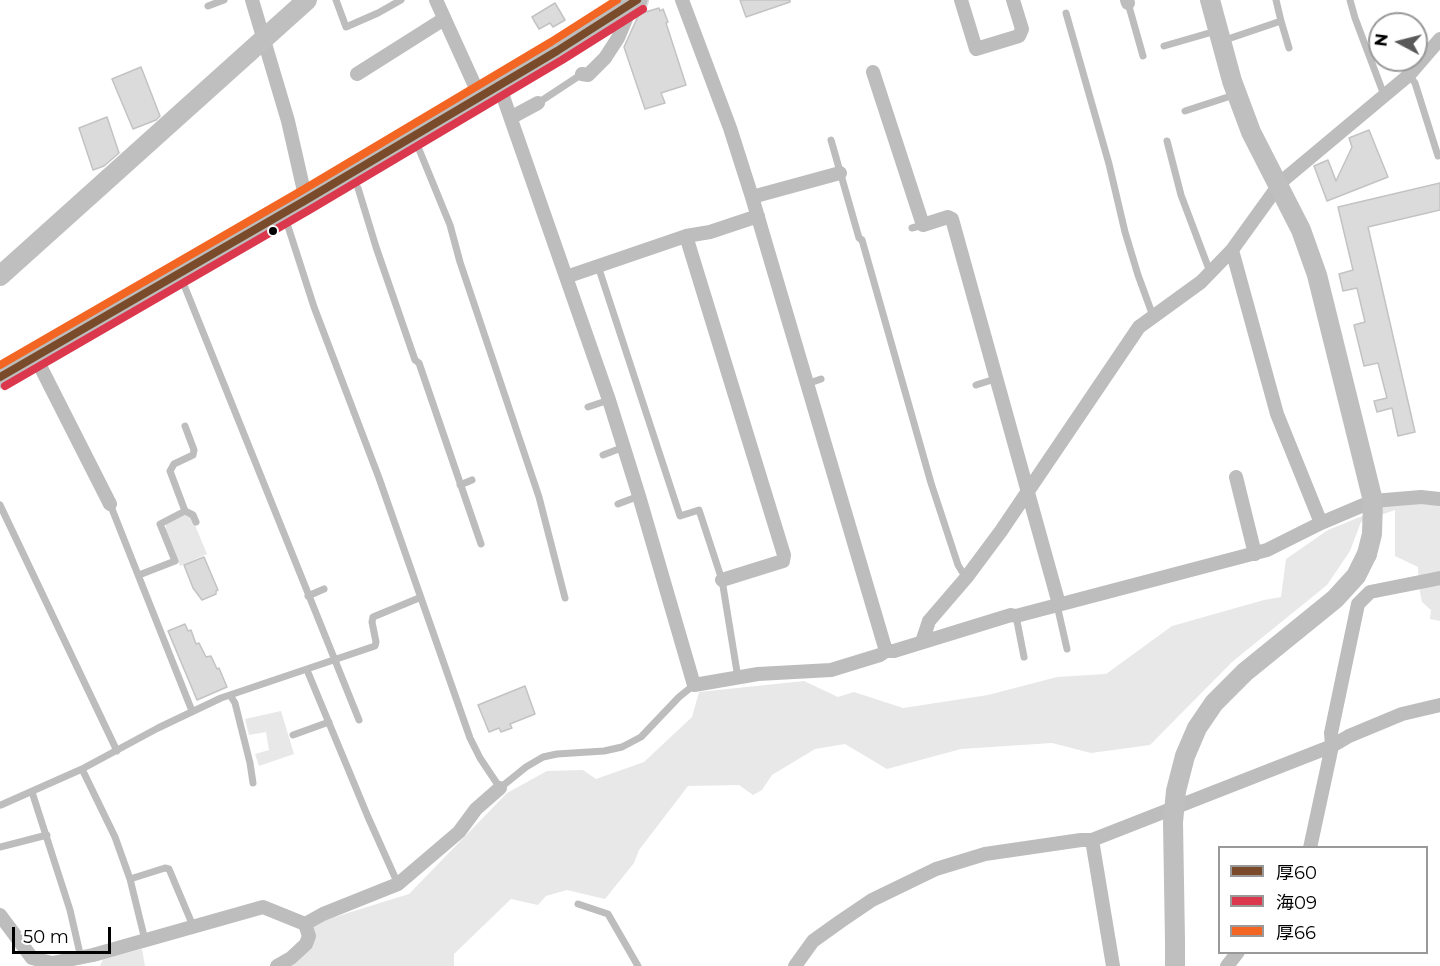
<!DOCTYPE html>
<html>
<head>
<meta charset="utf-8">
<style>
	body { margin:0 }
	#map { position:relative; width:1440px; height:966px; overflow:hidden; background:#fff; font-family:Montserrat,"Noto Sans JP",sans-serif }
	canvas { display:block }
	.legend { position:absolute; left:1218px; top:846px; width:210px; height:108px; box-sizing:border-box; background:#fff; border:2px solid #999; margin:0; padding:8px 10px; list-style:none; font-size:18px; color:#000 }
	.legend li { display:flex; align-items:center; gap:12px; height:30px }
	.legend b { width:30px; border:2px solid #999 }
	.north { position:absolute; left:1368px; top:12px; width:60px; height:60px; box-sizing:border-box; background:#fff; border:2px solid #999; border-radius:50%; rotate:277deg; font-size:16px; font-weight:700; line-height:24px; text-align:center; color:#000 }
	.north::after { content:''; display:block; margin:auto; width:21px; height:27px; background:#595959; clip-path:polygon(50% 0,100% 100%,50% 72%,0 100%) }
	.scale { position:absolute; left:12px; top:927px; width:99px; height:27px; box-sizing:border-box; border:3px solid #000; border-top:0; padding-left:8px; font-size:18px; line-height:21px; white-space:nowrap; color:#000; -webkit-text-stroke:4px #fff; paint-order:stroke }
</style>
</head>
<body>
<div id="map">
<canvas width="1440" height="966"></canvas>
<ul class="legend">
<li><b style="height:8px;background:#7a4b2a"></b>厚60</li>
<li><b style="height:8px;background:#db374d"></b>海09</li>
<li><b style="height:8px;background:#f26522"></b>厚66</li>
</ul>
<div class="north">N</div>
<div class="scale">50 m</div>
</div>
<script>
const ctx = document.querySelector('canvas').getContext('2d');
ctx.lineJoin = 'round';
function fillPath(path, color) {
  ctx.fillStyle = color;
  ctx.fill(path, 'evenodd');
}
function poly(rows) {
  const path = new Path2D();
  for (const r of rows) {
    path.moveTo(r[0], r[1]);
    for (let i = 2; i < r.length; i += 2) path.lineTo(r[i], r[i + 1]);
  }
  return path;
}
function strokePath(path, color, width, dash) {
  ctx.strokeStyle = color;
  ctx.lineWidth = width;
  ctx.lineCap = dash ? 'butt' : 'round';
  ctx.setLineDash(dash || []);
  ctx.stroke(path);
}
fillPath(poly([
	[1394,503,1440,505,1440,621,1430,619,1431,610,1422,602,1419,587,1418,567,1395,556,1395,510,1361,522,1350,551,1327,585,1232,662,1150,745,1091,753,1052,743,961,749,887,769,845,744,815,749,772,775,762,790,753,795,739,785,688,786,639,850,634,863,605,899,567,890,546,896,538,905,511,899,454,954,454,966,292,966,298,961,306,926,409,894,507,793,547,771,583,770,596,779,644,762,692,717,699,692,804,681,838,697,854,692,903,708,988,695,1057,677,1106,674,1172,626,1264,600,1281,597,1286,559,1328,530],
	[184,515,192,518,207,554,180,566,165,531,166,524],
	[281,711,294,754,259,766,255,754,269,750,266,732,249,735,245,719],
	[142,949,145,966,100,966,103,959]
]), '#e8e8e8');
const building = poly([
	[740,0,790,0,790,2,746,17,740,0],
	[555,3,565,20,553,27,550,23,539,29,532,17,555,3],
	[659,8,660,11,663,9,668,22,666,23,686,85,661,93,665,103,645,109,624,47,639,14,659,8],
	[141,67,160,116,156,120,133,129,112,79,141,67],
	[107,117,119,153,104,166,93,170,79,128,107,117],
	[1369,130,1388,177,1327,201,1314,166,1328,160,1336,181,1352,147,1349,138,1369,130],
	[1440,183,1440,210,1368,227,1415,432,1398,436,1392,408,1377,412,1374,401,1387,398,1378,363,1364,366,1354,325,1365,322,1357,288,1343,291,1339,274,1353,270,1338,207,1440,183],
	[204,557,218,590,216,591,216,594,202,600,193,588,184,565,204,557],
	[185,624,188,631,191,630,196,644,199,643,206,657,211,656,217,669,219,668,227,687,197,700,168,631,185,624],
	[525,686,535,714,510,724,512,728,501,732,499,728,489,732,478,705,525,686]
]);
fillPath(building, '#dbdbdb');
strokePath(building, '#c3c3c3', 1.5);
const primary = poly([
	[0,377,306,200,557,51,637,0]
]);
strokePath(primary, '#dbdbdb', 24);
strokePath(poly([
	[336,0,346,27,378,13,401,0],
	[1276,0,1281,21],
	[1350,0,1355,18,1384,95],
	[1128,3,1143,56],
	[208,6,224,0],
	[1066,13,1109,164,1125,232,1138,275,1153,316],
	[1222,41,1281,21,1289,48],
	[1164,46,1216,31],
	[1409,75,1415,83,1438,156],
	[538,103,582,74],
	[1185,111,1234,95],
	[414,137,450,225,460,262,539,497,565,598],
	[831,140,859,238,862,240,931,483,958,565,966,578],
	[1167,141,1181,195,1210,272],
	[358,188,376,247,415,360,419,363,481,544],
	[284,214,314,307,379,478,470,738,480,758,500,788,526,767,543,757,557,754,604,751,622,747,641,737,679,697,694,685],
	[912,228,923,225],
	[598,266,680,516,699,510,722,580,738,678],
	[180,275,359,720],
	[807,384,821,379],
	[976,385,995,379],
	[588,407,609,400],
	[603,455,624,447],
	[460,485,472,480],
	[110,504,192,711],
	[618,504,639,496],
	[0,505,117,751],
	[185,511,193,515,196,522],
	[139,575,175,561,160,524,185,511,170,471,174,464,193,455,194,450,185,426],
	[308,596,324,589],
	[1057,605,1067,649],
	[1016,616,1024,657],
	[307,670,368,817,398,884],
	[230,695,235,703,250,763,253,783],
	[293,735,329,722],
	[82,769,115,837,130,879,145,940],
	[32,792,70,910,81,958],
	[1,805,82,769,158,728,221,698,375,646,376,642,372,622,373,617,419,598],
	[0,847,47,835],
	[130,879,165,868,169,869,193,926],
	[578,904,608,914,638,966]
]), '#bdbdbd', 7);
strokePath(poly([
	[252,0,288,121,306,200],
	[436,0,480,97],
	[682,0,730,128,752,197,886,651,894,651,1011,615,1016,616,1267,550,1321,523,1373,501,1421,497,1440,499],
	[961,0,976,49,1019,36,1022,29,1013,0],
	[1127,0,1128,3],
	[873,72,923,225,948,217,952,219,1059,604],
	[357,74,444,19],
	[582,74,588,75,605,58,618,38,626,19,627,7],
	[499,85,609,400,639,496,694,685,758,674,831,670,880,655,886,651],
	[512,117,538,103],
	[752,197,840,173],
	[686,236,784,555,783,561,722,580],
	[1232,250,1277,414,1321,523],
	[566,277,686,236,710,232,758,216],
	[36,358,110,504],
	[1236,477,1255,554],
	[922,642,929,621,966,578,1001,531,1139,327,1201,282,1232,250,1281,182,1409,75,1440,39],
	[1092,840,1332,746,1349,736,1402,714,1440,705],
	[1310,848,1332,746,1331,733,1358,604,1370,592,1440,578],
	[0,915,32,958,52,963,93,955,263,907,305,924,323,914,398,884,459,832,476,809,500,788],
	[277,966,291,958,306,944,309,936,305,924],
	[795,966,813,941,841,921,872,900,936,869,985,854,1081,840,1092,840,1113,966],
	[1227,966,1238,952]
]), '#bdbdbd', 14);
strokePath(poly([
	[1210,0,1232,81,1251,132,1301,230,1317,275,1373,501,1372,534,1367,554],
	[0,276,307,0],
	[1175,942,1175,966]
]), '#bfbfbf', 20);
strokePath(primary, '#bdbdbd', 21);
strokePath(poly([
	[1175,942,1173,822,1176,791,1185,756,1197,728,1214,703,1245,672,1335,599,1356,576,1367,554]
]), '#bfbfbf', 20);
strokePath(poly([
	[0,377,306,200,557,51,637,0]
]), '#7a4b2a', 8);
strokePath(poly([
	[5,386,311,209,562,60,643,9]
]), '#db374d', 8);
strokePath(poly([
	[0,365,301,191,551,42,617,0]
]), '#f26522', 8);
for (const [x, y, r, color] of [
	[273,231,5,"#000"]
]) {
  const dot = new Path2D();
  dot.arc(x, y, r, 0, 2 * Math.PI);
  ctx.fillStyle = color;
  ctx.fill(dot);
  strokePath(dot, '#fff', 2);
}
</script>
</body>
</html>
